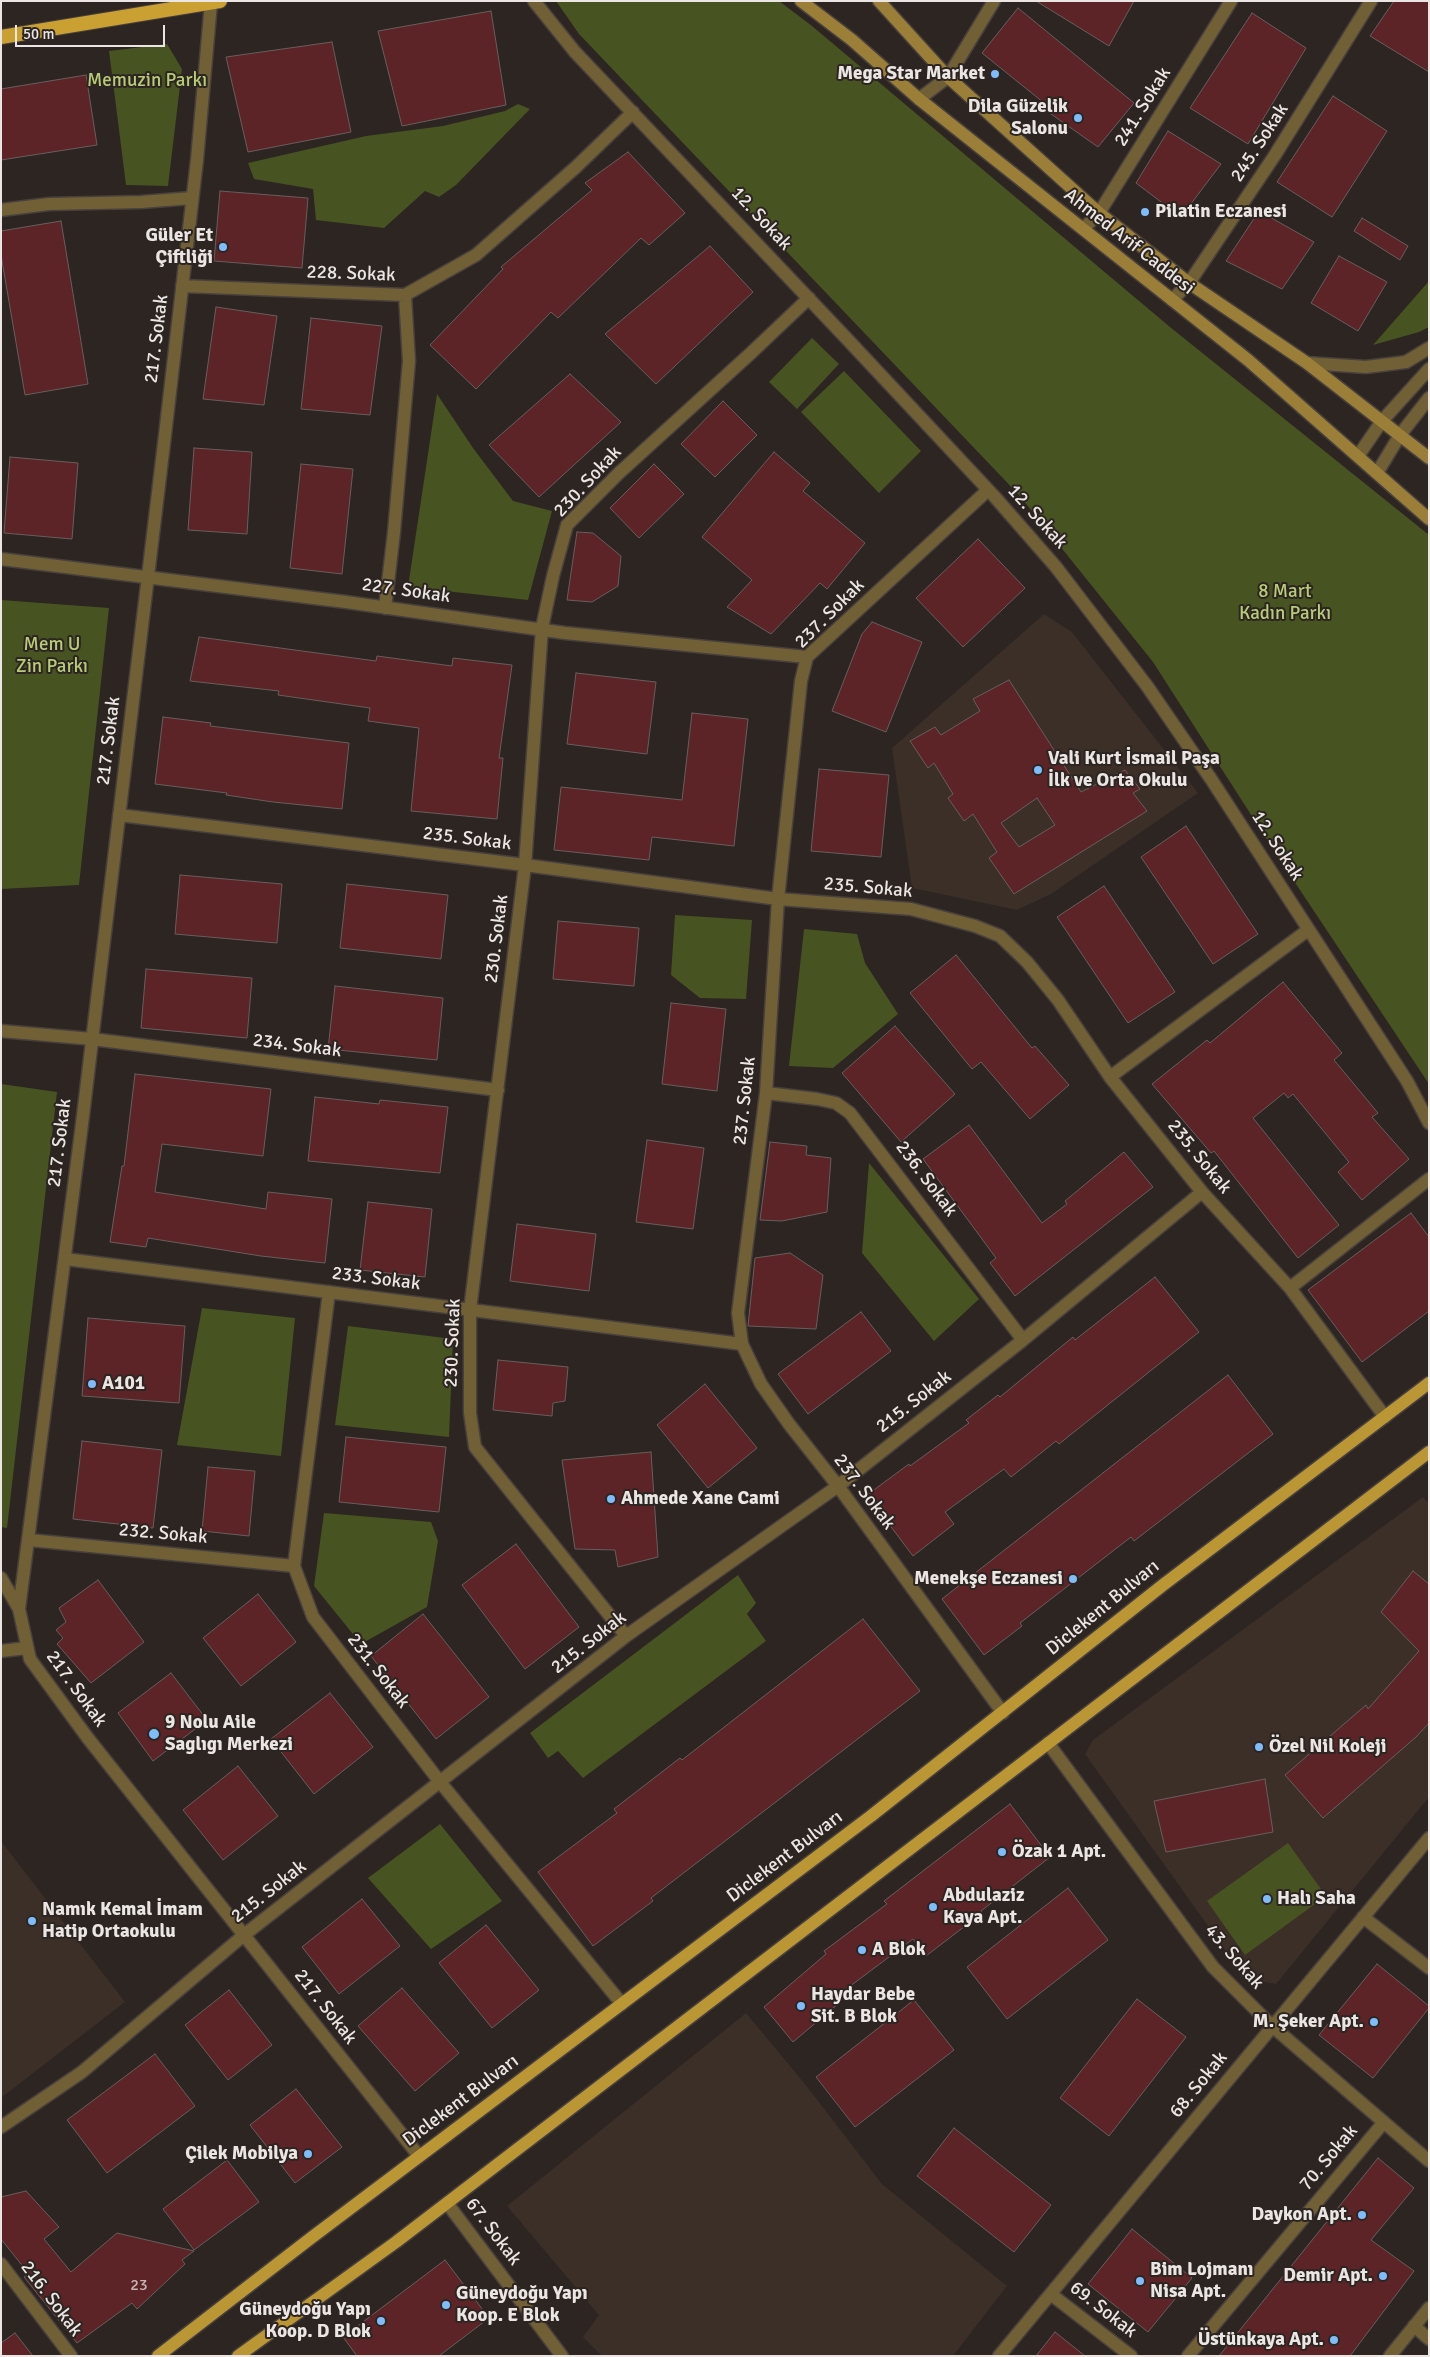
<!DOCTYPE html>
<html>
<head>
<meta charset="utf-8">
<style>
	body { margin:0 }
	#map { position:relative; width:1430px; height:2357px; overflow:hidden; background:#2c2521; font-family:Signika,sans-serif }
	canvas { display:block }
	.frame { position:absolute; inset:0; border:2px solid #ebe6e3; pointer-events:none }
	.scale { position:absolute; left:15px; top:25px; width:150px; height:22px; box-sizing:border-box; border:2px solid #ebe6e3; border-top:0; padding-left:6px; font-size:15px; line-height:18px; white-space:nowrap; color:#ebe6e3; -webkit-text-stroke:4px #2c2521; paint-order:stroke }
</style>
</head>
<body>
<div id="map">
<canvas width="1430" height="2357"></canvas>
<div class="frame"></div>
<div class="scale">50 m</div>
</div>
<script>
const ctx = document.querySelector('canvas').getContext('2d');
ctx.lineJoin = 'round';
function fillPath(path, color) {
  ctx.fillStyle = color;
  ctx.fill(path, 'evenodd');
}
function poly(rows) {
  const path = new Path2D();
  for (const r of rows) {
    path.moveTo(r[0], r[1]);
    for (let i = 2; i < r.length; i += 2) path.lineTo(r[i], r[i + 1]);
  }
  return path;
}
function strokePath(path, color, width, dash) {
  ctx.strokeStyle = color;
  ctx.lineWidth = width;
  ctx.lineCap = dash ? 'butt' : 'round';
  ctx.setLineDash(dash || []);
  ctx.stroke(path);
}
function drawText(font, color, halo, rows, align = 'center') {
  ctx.font = font + ' Signika,sans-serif';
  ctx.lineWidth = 4;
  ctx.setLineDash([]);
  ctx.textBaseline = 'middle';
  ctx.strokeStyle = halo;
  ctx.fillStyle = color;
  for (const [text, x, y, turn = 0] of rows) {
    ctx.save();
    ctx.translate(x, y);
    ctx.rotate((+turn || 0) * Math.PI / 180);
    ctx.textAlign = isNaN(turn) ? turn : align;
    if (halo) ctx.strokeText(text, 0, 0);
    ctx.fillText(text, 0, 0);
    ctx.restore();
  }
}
fillPath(poly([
	[1044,614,1072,632,1198,793,1051,894,1017,910,912,888,892,748],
	[1423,1497,1429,1503,1429,1797,1276,1984,1246,1979,1085,1754,1093,1740],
	[1,1841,125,2002,1,2098],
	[746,2013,805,2084,882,2184,1007,2286,953,2356,602,2356,583,2337,599,2315,507,2206]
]), '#3b2f28');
fillPath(poly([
	[556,1,779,1,812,26,1170,327,1429,535,1429,1084,1282,863,1153,662,1019,495,579,34],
	[167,44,182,69,168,186,126,185,109,51],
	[518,104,530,109,456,185,439,197,425,191,384,228,316,220,313,189,254,179,248,163,366,136,443,126,505,111],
	[1429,281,1429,327,1419,332,1373,345],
	[812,338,839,364,797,409,769,382],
	[844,371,921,451,879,493,801,412],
	[437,394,473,448,513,501,552,511,528,600,408,587],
	[1,600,109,608,79,885,1,889],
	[675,915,752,920,746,999,700,998,671,975],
	[804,929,857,934,865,963,898,1014,833,1068,789,1066],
	[1,1084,57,1092,7,1528,1,1527],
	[869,1163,979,1299,934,1341,862,1253],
	[202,1308,295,1318,281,1456,177,1445],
	[348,1326,453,1339,449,1437,335,1425],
	[324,1513,431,1522,438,1541,427,1607,361,1644,314,1586],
	[738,1575,756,1603,747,1614,766,1641,583,1778,558,1751,548,1758,530,1733],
	[440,1824,502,1901,431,1949,368,1878],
	[1288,1843,1326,1896,1245,1955,1207,1901]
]), '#485322');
const building = poly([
	[1036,1,1134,1,1109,46,1036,1],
	[1394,1,1429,1,1429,72,1370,36,1394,1],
	[1018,8,1134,103,1098,147,1041,107,1044,103,982,53,1018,8],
	[491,11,506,105,402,126,378,31,491,11],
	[1252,13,1306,48,1248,144,1190,108,1252,13],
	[332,42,351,132,248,152,226,57,332,42],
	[86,75,97,145,1,160,1,89,86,75],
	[1333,96,1387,131,1332,217,1277,182,1333,96],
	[1168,131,1221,164,1181,217,1136,183,1168,131],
	[628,152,685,213,649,245,641,238,558,318,551,312,476,389,430,345,503,269,501,267,592,190,585,183,628,152],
	[220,191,308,198,302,268,214,261,220,191],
	[1259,211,1314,242,1282,289,1226,261,1259,211],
	[1362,218,1408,246,1400,260,1354,231,1362,218],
	[61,221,88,384,25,395,1,255,1,231,61,221],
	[710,246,753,292,656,384,605,334,710,246],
	[1339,256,1387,282,1358,331,1311,303,1339,256],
	[216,307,277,316,264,405,203,399,216,307],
	[311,318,382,326,370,415,301,409,311,318],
	[570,374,621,422,539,497,489,445,570,374],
	[723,401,757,435,715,477,681,444,723,401],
	[194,448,252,452,247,534,188,530,194,448],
	[774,452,810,483,803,491,865,543,827,589,820,583,771,634,727,607,752,580,702,537,774,452],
	[10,457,78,463,72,539,4,533,10,457],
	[301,464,353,469,342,574,290,568,301,464],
	[654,464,684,494,639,538,610,508,654,464],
	[577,532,593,533,621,556,618,586,592,602,567,600,577,532],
	[978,539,1025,588,963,647,916,598,978,539],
	[872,622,922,642,886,732,832,711,862,634,872,622],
	[199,637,376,661,377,656,452,666,453,658,512,665,499,758,503,758,497,819,411,811,419,728,368,721,370,708,278,695,279,691,190,681,199,637],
	[576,673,656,682,647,754,567,744,576,673],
	[1009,680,1081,792,1125,770,1140,789,1133,793,1147,811,1014,894,989,858,997,852,973,814,964,821,948,798,953,794,934,763,928,768,910,741,935,727,941,735,980,711,973,699,1009,680],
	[1037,798,1055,825,1019,847,1001,823,1037,798],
	[692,713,748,719,734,846,652,837,649,860,554,850,561,787,682,800,692,713],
	[163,717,211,723,210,726,349,743,342,809,273,802,226,795,227,793,155,784,163,717],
	[819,769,889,775,881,857,811,851,819,769],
	[1186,826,1258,934,1213,964,1141,857,1186,826],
	[180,875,282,884,277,943,175,934,180,875],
	[347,884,448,895,441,959,340,948,347,884],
	[1104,886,1175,992,1128,1023,1057,917,1104,886],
	[558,921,639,928,634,986,553,979,558,921],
	[956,955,1032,1048,1035,1046,1069,1085,1030,1119,981,1062,972,1069,910,993,956,955],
	[146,969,252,978,247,1038,141,1028,146,969],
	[1283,982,1342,1053,1334,1060,1378,1113,1372,1117,1409,1159,1362,1200,1338,1172,1349,1162,1293,1094,1288,1098,1284,1093,1253,1118,1339,1225,1298,1258,1214,1151,1211,1153,1152,1084,1207,1040,1210,1043,1283,982],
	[335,986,443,998,437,1060,328,1049,335,986],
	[671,1003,726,1009,717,1091,662,1084,671,1003],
	[895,1026,955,1094,901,1142,842,1073,895,1026],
	[135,1074,271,1089,263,1156,162,1144,155,1192,266,1209,268,1192,332,1199,325,1263,261,1256,148,1238,146,1247,110,1242,122,1166,124,1166,135,1074],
	[315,1097,379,1104,380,1100,448,1107,440,1173,308,1161,315,1097],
	[969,1125,1042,1223,1067,1204,1065,1201,1124,1152,1153,1187,1015,1296,990,1263,996,1258,923,1159,969,1125],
	[647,1140,704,1148,693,1229,636,1222,647,1140],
	[770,1142,807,1146,806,1155,831,1158,827,1212,782,1221,760,1220,770,1142],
	[368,1202,432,1209,425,1277,360,1270,368,1202],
	[1411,1213,1429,1237,1429,1311,1362,1362,1308,1290,1411,1213],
	[517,1224,596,1234,589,1291,510,1281,517,1224],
	[790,1253,823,1275,816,1329,748,1326,755,1258,790,1253],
	[1155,1277,1199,1332,1059,1444,1056,1441,1011,1477,1004,1469,945,1512,954,1524,913,1556,867,1495,909,1464,910,1466,969,1423,966,1420,998,1395,1000,1397,1073,1337,1075,1340,1155,1277],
	[861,1312,891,1351,808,1414,778,1374,861,1312],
	[88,1318,185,1326,179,1403,82,1396,88,1318],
	[498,1360,568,1367,565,1401,553,1403,552,1416,493,1410,498,1360],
	[1228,1375,1273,1434,1134,1541,1131,1537,1020,1623,1022,1626,984,1655,942,1599,1228,1375],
	[705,1384,757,1448,708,1488,657,1425,705,1384],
	[346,1437,446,1447,439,1512,339,1502,346,1437],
	[82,1441,162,1450,153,1528,73,1519,82,1441],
	[651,1452,658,1557,618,1567,615,1550,575,1549,562,1460,651,1452],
	[208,1467,255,1471,249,1536,202,1531,208,1467],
	[516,1544,579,1627,525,1669,462,1585,516,1544],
	[1413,1571,1429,1584,1429,1723,1416,1737,1323,1818,1285,1775,1366,1705,1368,1709,1419,1651,1381,1612,1413,1571],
	[98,1580,144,1642,91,1683,57,1644,63,1638,56,1630,66,1622,59,1608,98,1580],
	[258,1594,296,1642,241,1686,203,1638,258,1594],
	[423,1614,489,1697,436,1739,371,1656,423,1614],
	[863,1619,920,1691,651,1898,653,1901,593,1946,538,1872,617,1813,614,1809,680,1758,682,1760,863,1619],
	[171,1673,207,1720,153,1761,118,1713,171,1673],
	[330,1693,373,1747,314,1794,271,1739,330,1693],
	[238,1766,278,1816,223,1860,183,1810,238,1766],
	[1265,1779,1273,1832,1166,1852,1154,1801,1265,1779],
	[1010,1804,1050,1857,981,1911,982,1913,926,1956,913,1939,833,1999,838,2004,793,2042,764,2007,826,1954,824,1951,887,1904,884,1901,1010,1804],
	[1068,1888,1108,1940,1007,2019,967,1967,1068,1888],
	[362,1899,400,1946,339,1994,302,1947,362,1899],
	[486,1925,539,1990,492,2028,439,1963,486,1925],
	[1377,1964,1429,2006,1429,2008,1373,2078,1319,2035,1377,1964],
	[402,1988,459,2053,415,2091,358,2026,402,1988],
	[229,1990,272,2045,228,2080,185,2025,229,1990],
	[1137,1999,1186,2037,1109,2136,1060,2098,1137,1999],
	[914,2000,954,2050,855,2127,816,2077,914,2000],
	[155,2054,195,2106,107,2173,67,2120,155,2054],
	[296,2089,342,2147,295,2183,250,2125,296,2089],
	[954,2128,1051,2205,1014,2252,917,2176,954,2128],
	[1378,2158,1414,2188,1371,2240,1414,2271,1350,2356,1219,2356,1378,2158],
	[227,2160,259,2202,194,2250,163,2209,227,2160],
	[26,2191,59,2227,44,2239,71,2272,117,2233,194,2251,182,2260,185,2264,137,2309,132,2303,77,2343,24,2277,29,2274,1,2239,1,2197,26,2191],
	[1132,2229,1192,2278,1148,2332,1088,2284,1132,2229],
	[445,2260,489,2318,439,2356,357,2356,343,2337,445,2260],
	[1055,2332,1085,2356,1036,2356,1055,2332],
	[15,2333,33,2356,1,2356,1,2343,15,2333]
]);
fillPath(building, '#5c2426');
strokePath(building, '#685e5e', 1);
const minor = poly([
	[534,1,575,52,848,340,994,496,1056,567,1147,686,1211,779,1407,1081,1429,1123],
	[211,3,197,160,165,435,82,1124,19,1609,30,1659,87,1737,419,2156],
	[919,99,948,77,994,1],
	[1,210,49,204,141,202,192,198],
	[1083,229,1099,213,1231,1],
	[182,286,405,295,476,255,576,167,633,112],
	[1172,300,1189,283,1275,155,1371,1],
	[988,490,807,657,801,681,778,899,766,1093,738,1313,742,1344,761,1384,789,1424,838,1486,1003,1713],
	[1,559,346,602,565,633,807,657],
	[385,608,394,532,409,361,405,295],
	[119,815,525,865,778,899,911,909,975,926,1000,936,1027,962,1058,1000,1110,1077,1202,1192,1290,1288,1385,1417],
	[1,1031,92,1039,498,1090],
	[1110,1077,1308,930],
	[766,1093,817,1099,836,1103,850,1113,1023,1340],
	[65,1259,742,1344],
	[1290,1288,1429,1179],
	[329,1292,294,1566,313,1617,440,1782,622,2004],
	[29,1540,294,1566],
	[1,1578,19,1609],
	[626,1636,475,1447,470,1413,470,1310,525,865,542,628,553,576,567,525,619,473,751,353,809,298],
	[1,1651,27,1648],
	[1048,1743,1213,1967,1272,2026,1429,2161],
	[1363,1917,1429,1968],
	[1,2127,82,2072,244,1935,626,1636,838,1486,1023,1340,1202,1192],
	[447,2203,562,2356],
	[1,2264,71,2356],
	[1052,2295,1131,2356],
	[1414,2326,1429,2339],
	[999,2356,1429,1838],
	[1188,2356,1384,2122]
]);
const tertiary = poly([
	[1307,363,1366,367,1406,362,1429,348],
	[1358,456,1382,421,1429,369],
	[1377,473,1400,435,1429,398],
	[1390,2356,1429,2308]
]);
const secondary = poly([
	[801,1,852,40,919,99,1248,360,1429,519],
	[879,1,948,77,1099,213,1189,283,1307,363,1429,458]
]);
const primary = poly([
	[158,2356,311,2238,871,1816,1163,1585,1429,1383],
	[238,2356,396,2242,1429,1452]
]);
const trunk = poly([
	[1,37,220,1]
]);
strokePath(minor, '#47403c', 15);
strokePath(tertiary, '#47403c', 15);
strokePath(secondary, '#47403c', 15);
strokePath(primary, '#47403c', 15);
strokePath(trunk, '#47403c', 16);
strokePath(minor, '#715f35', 12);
strokePath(tertiary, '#715f35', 12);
strokePath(secondary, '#9b7e37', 12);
strokePath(primary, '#bb9635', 12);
strokePath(trunk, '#caa033', 14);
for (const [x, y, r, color] of [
	[995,74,5,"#7fbdfa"],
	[1078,118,5,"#7fbdfa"],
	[1145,212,5,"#7fbdfa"],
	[223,247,5,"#7fbdfa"],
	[1038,770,5,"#7fbdfa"],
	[92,1384,5,"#7fbdfa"],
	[611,1499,5,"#7fbdfa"],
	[1073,1579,5,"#7fbdfa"],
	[154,1734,6,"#7fbdfa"],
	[1259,1747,5,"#7fbdfa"],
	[1002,1852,5,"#7fbdfa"],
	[1267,1899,5,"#7fbdfa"],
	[933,1907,5,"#7fbdfa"],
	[32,1921,5,"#7fbdfa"],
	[862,1950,5,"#7fbdfa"],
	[801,2006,5,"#7fbdfa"],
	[1374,2022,5,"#7fbdfa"],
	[308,2154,5,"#7fbdfa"],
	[1362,2215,5,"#7fbdfa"],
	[1383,2276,5,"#7fbdfa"],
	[1140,2281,5,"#7fbdfa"],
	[446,2305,5,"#7fbdfa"],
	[381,2321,5,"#7fbdfa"],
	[1334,2340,5,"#7fbdfa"]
]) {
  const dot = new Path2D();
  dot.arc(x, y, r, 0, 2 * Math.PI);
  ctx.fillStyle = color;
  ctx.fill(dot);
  strokePath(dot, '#2c2521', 2);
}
drawText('16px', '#c7b6b4', null, [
	["23",139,2286]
]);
drawText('bold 19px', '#ebe6e3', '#2c2521', [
	["Mega Star Market",985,74,"right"],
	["Dila Güzelik",1068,107,"right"],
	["Salonu",1068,129,"right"],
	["Pilatin Eczanesi",1155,212],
	["Güler Et",213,236,"right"],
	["Çiftliği",213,258,"right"],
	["Vali Kurt İsmail Paşa",1048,759],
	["İlk ve Orta Okulu",1048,781],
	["A101",102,1384],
	["Ahmede Xane Cami",621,1499],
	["Menekşe Eczanesi",1063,1579,"right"],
	["9 Nolu Aile",165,1723],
	["Saglıgı Merkezi",165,1745],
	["Özel Nil Koleji",1269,1747],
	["Özak 1 Apt.",1012,1852],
	["Abdulaziz",943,1896],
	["Kaya Apt.",943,1918],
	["Halı Saha",1277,1899],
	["Namık Kemal İmam",42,1910],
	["Hatip Ortaokulu",42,1932],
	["A Blok",872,1950],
	["Haydar Bebe",811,1995],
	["Sit. B Blok",811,2017],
	["M. Şeker Apt.",1364,2022,"right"],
	["Çilek Mobilya",298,2154,"right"],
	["Daykon Apt.",1352,2215,"right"],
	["Bim Lojmanı",1150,2270],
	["Nisa Apt.",1150,2292],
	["Demir Apt.",1373,2276,"right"],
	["Güneydoğu Yapı",456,2294],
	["Koop. E Blok",456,2316],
	["Güneydoğu Yapı",371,2310,"right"],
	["Koop. D Blok",371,2332,"right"],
	["Üstünkaya Apt.",1324,2340,"right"]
], 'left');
drawText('19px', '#b8cc78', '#2c2521', [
	["Memuzin Parkı",147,81],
	["8 Mart",1285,592],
	["Kadın Parkı",1285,614],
	["Mem U",52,645],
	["Zin Parkı",52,667]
]);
drawText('19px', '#ebe6e3', '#2c2521', [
	["241. Sokak",1143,107,-58],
	["245. Sokak",1260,143,-57],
	["12. Sokak",761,219,47],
	["Ahmed Arif Caddesi",1129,242,38],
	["228. Sokak",351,274,2],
	["217. Sokak",157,339,-83],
	["230. Sokak",588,482,-47],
	["12. Sokak",1037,517,48],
	["227. Sokak",406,591,8],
	["237. Sokak",830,614,-45],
	["217. Sokak",109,741,-83],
	["235. Sokak",467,839,7],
	["12. Sokak",1277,846,57],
	["235. Sokak",868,888,5],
	["230. Sokak",497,939,-83],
	["234. Sokak",297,1046,7],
	["237. Sokak",745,1101,-84],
	["217. Sokak",60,1143,-83],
	["235. Sokak",1199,1157,51],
	["236. Sokak",926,1179,53],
	["233. Sokak",376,1279,7],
	["230. Sokak",453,1343,-88],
	["215. Sokak",914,1402,-38],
	["237. Sokak",864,1492,53],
	["232. Sokak",163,1534,5],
	["Diclekent Bulvarı",1103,1608,-39],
	["215. Sokak",589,1643,-38],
	["231. Sokak",378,1671,52],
	["217. Sokak",76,1689,54],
	["Diclekent Bulvarı",785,1857,-37],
	["215. Sokak",269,1892,-38],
	["43. Sokak",1234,1957,49],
	["217. Sokak",325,2007,52],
	["68. Sokak",1199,2085,-51],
	["Diclekent Bulvarı",461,2101,-37],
	["70. Sokak",1329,2158,-50],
	["67. Sokak",493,2232,53],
	["216. Sokak",51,2299,53],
	["69. Sokak",1103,2310,38]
]);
</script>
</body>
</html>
